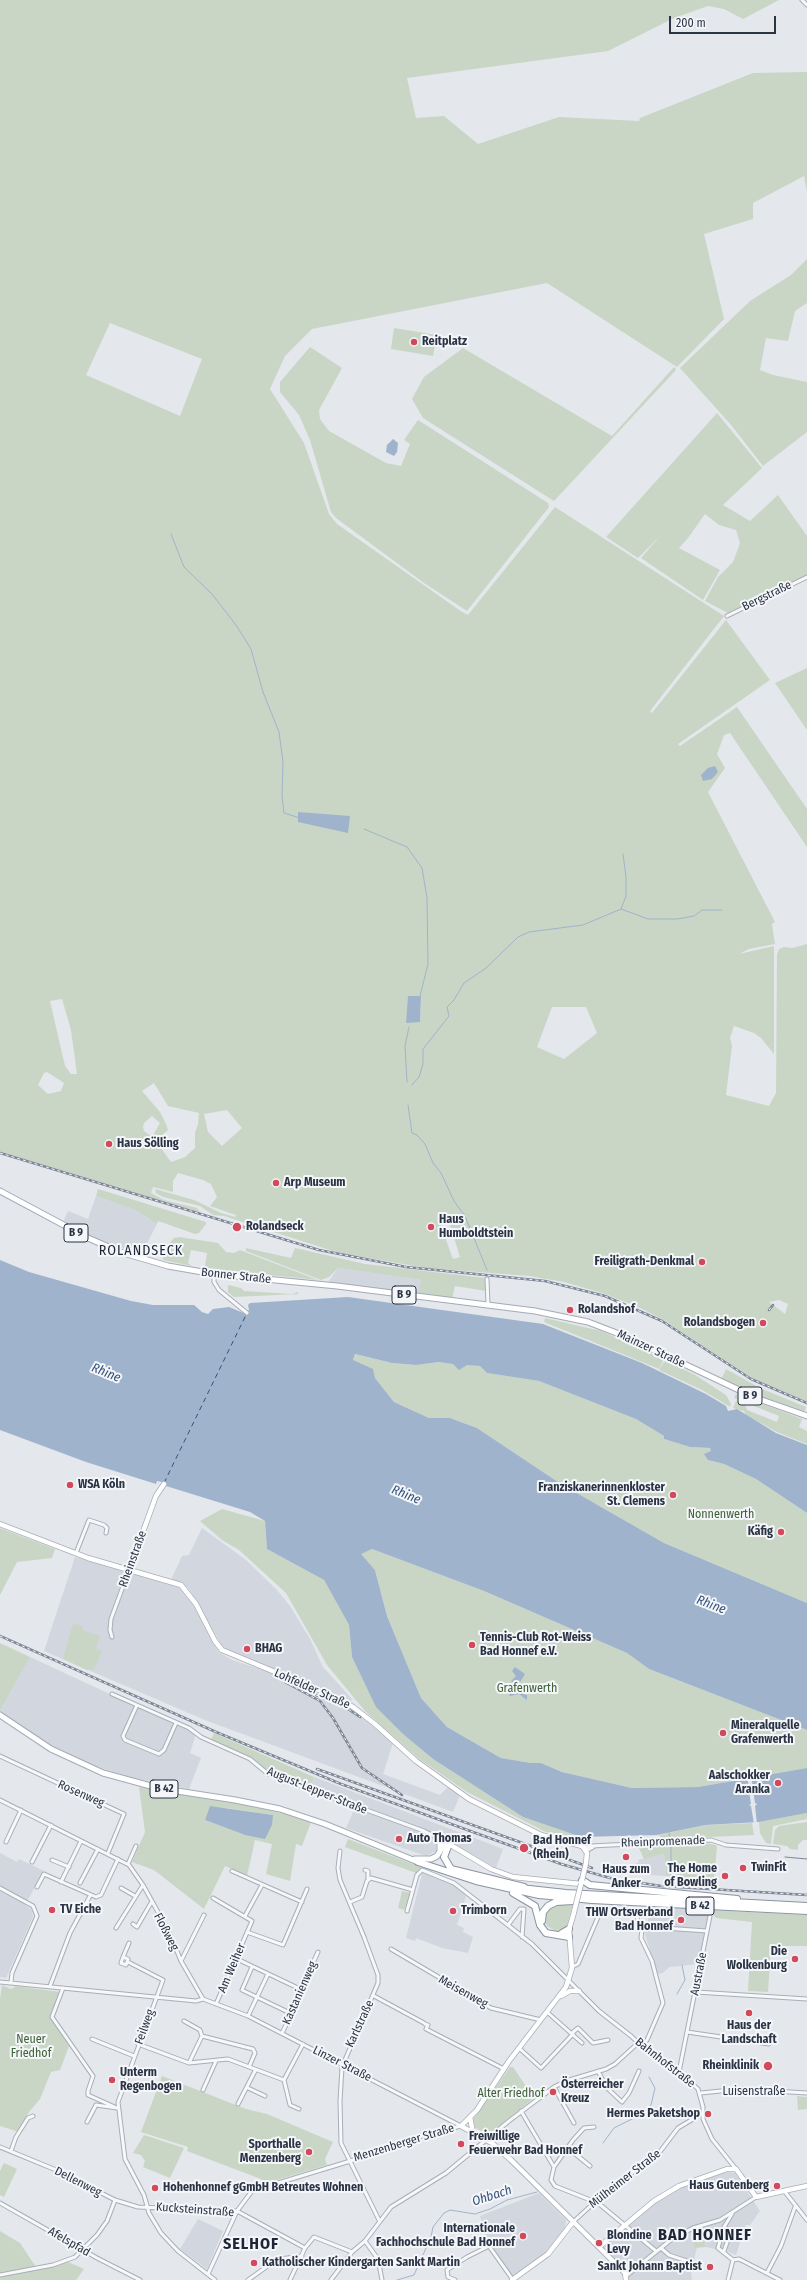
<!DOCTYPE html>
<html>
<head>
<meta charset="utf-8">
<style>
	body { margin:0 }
	#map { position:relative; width:807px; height:2280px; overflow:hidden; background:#e4e7ec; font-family:"Fira Sans Condensed",sans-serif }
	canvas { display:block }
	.scale { position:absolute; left:669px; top:16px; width:107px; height:18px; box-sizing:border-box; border:2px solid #2b3445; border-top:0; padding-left:5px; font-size:12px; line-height:14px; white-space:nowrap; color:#2b3445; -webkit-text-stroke:3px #f4f6f9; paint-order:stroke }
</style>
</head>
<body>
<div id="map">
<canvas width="807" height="2280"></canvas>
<div class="scale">200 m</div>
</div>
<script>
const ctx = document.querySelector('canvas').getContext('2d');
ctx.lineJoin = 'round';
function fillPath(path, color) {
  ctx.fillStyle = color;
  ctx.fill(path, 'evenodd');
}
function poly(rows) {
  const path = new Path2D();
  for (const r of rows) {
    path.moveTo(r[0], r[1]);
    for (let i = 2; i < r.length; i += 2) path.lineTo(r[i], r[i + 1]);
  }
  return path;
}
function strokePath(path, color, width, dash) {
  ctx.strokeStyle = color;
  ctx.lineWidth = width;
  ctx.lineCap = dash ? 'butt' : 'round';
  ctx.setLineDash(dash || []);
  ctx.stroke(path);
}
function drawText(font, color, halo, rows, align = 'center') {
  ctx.font = font + ' "Fira Sans Condensed",sans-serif';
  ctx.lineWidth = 4;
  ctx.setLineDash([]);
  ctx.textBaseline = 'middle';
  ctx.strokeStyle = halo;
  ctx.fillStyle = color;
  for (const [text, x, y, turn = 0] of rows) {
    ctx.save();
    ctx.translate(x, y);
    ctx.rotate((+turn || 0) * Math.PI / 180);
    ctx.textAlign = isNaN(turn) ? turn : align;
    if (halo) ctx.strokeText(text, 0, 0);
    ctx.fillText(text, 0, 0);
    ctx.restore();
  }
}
fillPath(poly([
	[96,1196,135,1210,157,1224,141,1255,91,1237,63,1222,68,1211,88,1219],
	[338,1268,421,1280,418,1296,327,1284],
	[202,1528,246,1560,276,1589,290,1606,310,1639,323,1667,352,1699,349,1707,393,1743,383,1774,440,1795,448,1787,460,1795,453,1812,205,1720,44,1651,75,1557,180,1588,192,1603,219,1652,232,1660,263,1670,264,1666,223,1648,189,1589,183,1584,171,1580,182,1556,189,1555],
	[82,1626,96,1648,101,1651,63,1659],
	[30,1657,196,1734,190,1753,201,1758,189,1789,136,1779,91,1765,41,1740,0,1711],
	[314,1777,503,1849,496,1868,438,1835,436,1841,436,1851,426,1856,346,1828,354,1810,351,1808,353,1803,310,1787],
	[0,1853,17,1862,19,1859,44,1871,25,1905,32,1910,33,1917,6,1978,0,1977],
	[664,1854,666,1876,632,1874,628,1868,639,1862,638,1860],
	[423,1870,451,1882,466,1896,457,1925,464,1928,463,1932,473,1937,468,1953,442,1948,416,1938,415,1941,406,1938],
	[648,1906,709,1910,698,1964,669,1967,663,1973,657,1974,645,1934,648,1926],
	[728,2172,735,2173,760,2211,750,2225,746,2225,736,2255,719,2248,718,2250,706,2247,705,2228,692,2233,694,2248,697,2247,691,2273,692,2280,628,2280,628,2273,603,2248,627,2224,662,2197,685,2185],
	[539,2193,566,2220,565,2228,550,2249,512,2278,486,2236,480,2216],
	[198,2219,223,2231,207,2269,180,2249]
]), '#d2d6de');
fillPath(poly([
	[0,0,779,0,743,19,724,9,708,6,674,18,608,51,407,78,416,118,444,116,478,144,559,117,639,121,640,118,753,73,807,72,807,192,804,176,753,203,753,219,704,234,724,319,677,367,547,283,312,329,285,356,270,389,304,443,329,514,337,524,462,612,468,615,555,507,724,616,650,711,652,713,726,620,770,680,678,744,680,746,737,707,807,809,807,847,730,733,724,735,717,754,725,768,708,792,775,922,772,924,775,944,749,949,739,954,774,946,774,1054,761,1038,754,1033,734,1026,730,1038,732,1046,726,1095,769,1106,776,1093,777,955,779,949,784,947,792,948,807,944,807,1402,752,1378,662,1319,636,1306,605,1294,564,1282,529,1276,426,1268,339,1253,224,1216,213,1215,200,1206,163,1197,156,1193,155,1189,194,1200,221,1213,235,1217,236,1215,210,1206,217,1197,211,1184,203,1180,178,1173,173,1181,173,1192,153,1187,151,1193,164,1200,197,1208,200,1212,166,1203,0,1152],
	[110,323,202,359,180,416,86,375],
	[408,996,421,996,420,1022],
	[62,999,71,1030,77,1074,71,1074,65,1066,50,1001],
	[552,1007,586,1007,597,1033,564,1059,537,1047],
	[47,1072,64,1083,61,1091,48,1094,38,1085,44,1073],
	[154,1083,168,1106,199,1113,198,1124,195,1133,195,1148,185,1157,171,1162,156,1141,168,1130,166,1124,160,1112,142,1091],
	[227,1110,242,1128,222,1146,208,1132,204,1114],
	[152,1116,160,1123,152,1137,144,1131,143,1127,144,1123],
	[449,1221,460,1257,453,1259,440,1223],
	[779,1300,788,1304,785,1314,769,1302],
	[807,259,807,303,795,311,788,341,766,338,760,370,773,375,807,382,807,432,763,466,732,426,680,368,750,301,791,275],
	[394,328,437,335,433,356,391,349],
	[310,347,342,368,319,410,320,419,329,431,386,463,401,466,410,444,404,440,418,420,548,503,549,507,467,611,424,583,336,518,331,512,310,440,299,415,280,392,280,382],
	[463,348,612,436,674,367,676,370,554,501,423,418,412,399,424,377],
	[717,413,762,468,723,505,750,521,778,495,807,536,807,576,728,613,705,601,718,577,733,562,740,543,736,530,719,525,705,514,688,538,679,548,720,570,703,600,641,558,660,536,638,558,606,537],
	[807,668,807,730,775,683],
	[98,1189,206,1222,206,1224,199,1233,195,1234,158,1221,157,1224,135,1210,96,1196],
	[179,1237,218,1243,226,1252,234,1253,240,1250,318,1280,201,1268,205,1266,207,1253,191,1250,188,1263,192,1266,163,1260,165,1248,174,1238],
	[246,1248,291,1258,295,1248,365,1264,485,1278,486,1291,455,1286,452,1299,418,1295,421,1280,338,1268,329,1277,321,1280,246,1251],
	[228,1285,241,1288,244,1291,292,1294,298,1292,298,1294,234,1297,228,1292],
	[545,1318,601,1331,664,1359,659,1369,544,1322],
	[355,1354,392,1363,416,1365,439,1362,480,1366,487,1373,539,1381,636,1419,664,1436,664,1439,690,1447,710,1448,712,1451,708,1460,724,1464,756,1479,807,1513,807,1603,664,1543,561,1484,477,1428,450,1418,429,1418,394,1402,375,1378,353,1360],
	[665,1360,695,1375,726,1395,731,1404,730,1407,702,1390,659,1370],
	[726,1369,762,1389,806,1407,804,1413,776,1405,721,1380],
	[736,1394,802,1419,799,1427,807,1431,807,1444,777,1432,746,1415,744,1411,733,1408,736,1401,745,1404,747,1410,777,1422,779,1416,734,1398],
	[222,1509,265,1521,267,1549,324,1580,349,1625,352,1657,376,1706,404,1735,433,1759,523,1817,581,1837,575,1840,546,1832,467,1792,418,1758,365,1711,327,1665,286,1593,239,1550,222,1540,200,1521],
	[0,1528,55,1549,52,1558,17,1562,0,1595],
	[372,1549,484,1591,627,1653,649,1669,807,1730,807,1768,698,1787,632,1788,562,1772,541,1763,531,1763,501,1758,447,1727,421,1698,387,1616,375,1570,360,1554],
	[73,1623,82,1626,85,1631,100,1636,96,1648,102,1651,94,1669,87,1670,63,1659],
	[0,1643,30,1657,0,1711],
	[214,1733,314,1777,310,1787,268,1772,251,1758,211,1740],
	[139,1787,234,1802,294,1816,311,1822,302,1846,296,1844,290,1881,266,1874,272,1844,255,1840,247,1876,225,1866,204,1909,154,1870,132,1862,145,1832],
	[210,1807,227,1808,273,1815,245,1835,205,1820],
	[807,1813,807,1819,773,1826,771,1844,766,1843,760,1833,759,1822],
	[807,1822,807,1840,803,1840,798,1845,798,1850,790,1849,787,1846,773,1844,775,1830,779,1826],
	[752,1823,754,1835,662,1839,659,1835,705,1825],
	[348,1839,423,1868,416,1873,345,1847],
	[703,1843,716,1845,717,1848,714,1877,709,1881,666,1876,664,1854,644,1859,638,1846],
	[402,1891,411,1893,404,1910,398,1908],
	[573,1904,566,1928,556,1931,547,1926,544,1916,548,1910,555,1905],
	[709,1910,807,1915,807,1946,771,1946,768,1992,748,1991,752,1922,716,1918],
	[2,1985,11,1989,16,1986,60,1992,50,2016,69,2046,60,2070,51,2072,40,2099,29,2112,19,2132,0,2126,0,1999],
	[510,2067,513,2067,534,2098,488,2135,474,2127,472,2121],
	[162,2076,246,2109,267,2114,333,2142,325,2159,327,2165,263,2184,261,2179,187,2151,188,2147,141,2132],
	[797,2096,807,2097,807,2109,798,2110],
	[144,2135,184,2148,170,2178,143,2167,145,2161,141,2155,133,2153],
	[4,2163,17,2169,4,2197,0,2195,0,2171],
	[0,2231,20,2243,38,2270,68,2262,84,2269,76,2280,0,2280],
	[703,2231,706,2247,694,2248,692,2235]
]), '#c9d6c5');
fillPath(poly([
	[393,439,398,443,397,452,394,456,386,452,387,445],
	[715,766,718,772,712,779,703,781,701,775,708,768],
	[298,812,350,816,348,833,298,822],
	[408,996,421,996,420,1022,406,1023],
	[0,1260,29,1272,131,1301,153,1305,194,1305,202,1312,208,1314,213,1309,229,1307,246,1314,249,1310,248,1305,250,1303,348,1297,543,1324,642,1363,706,1394,726,1406,728,1411,737,1409,776,1433,807,1445,807,1513,756,1479,724,1464,708,1460,704,1454,711,1451,710,1448,690,1447,664,1439,664,1436,636,1419,539,1381,487,1373,480,1366,467,1365,459,1370,453,1364,439,1362,416,1365,392,1363,355,1354,353,1360,373,1369,375,1378,394,1402,429,1418,450,1418,477,1428,561,1484,664,1543,807,1603,807,1730,649,1669,627,1653,484,1591,372,1549,361,1554,375,1570,387,1616,421,1698,447,1727,501,1758,531,1763,541,1763,562,1772,632,1788,698,1787,807,1768,807,1813,759,1822,705,1825,657,1835,581,1837,523,1817,433,1759,404,1735,376,1707,352,1657,349,1625,324,1580,267,1549,265,1521,250,1512,166,1486,162,1482,157,1481,156,1484,86,1462,0,1430],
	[515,1667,525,1674,519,1684,522,1683,527,1686,523,1694,527,1695,527,1700,519,1694,510,1696,507,1691,511,1684,516,1691,519,1688,511,1681,516,1676,512,1671],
	[210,1806,273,1815,272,1825,265,1839,245,1835,205,1820]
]), '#9fb4cc');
fillPath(poly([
	[747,1776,751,1776,753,1788,755,1789,753,1790,755,1803,757,1804,755,1806,757,1824,754,1824,751,1806,749,1805,751,1804,749,1791,747,1790,749,1788]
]), '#e4e7ec');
strokePath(poly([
	[171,534,184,567,212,594,236,625,251,649,263,692,279,732,283,762,282,796,284,813,300,818],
	[364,829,407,847,422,868,427,898,428,964,420,996],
	[621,909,626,896,626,877,623,854],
	[464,983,486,968,518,937,529,932,583,925,621,909,648,919,677,919,694,916,702,910,722,910],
	[407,1082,405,1046,409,1027],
	[412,1085,419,1077,423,1064,423,1049,449,1016,447,1007,454,1000,464,983],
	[408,1105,412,1133,417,1135,425,1144,433,1163,441,1173,454,1201,465,1216,487,1270],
	[669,1832,670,1841],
	[671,1844,671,1875],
	[677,1994,685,1980,682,1965],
	[603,2143,614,2128,644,2113,651,2105,655,2088,649,2077],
	[397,2280,414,2275,431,2237,433,2227,444,2213,450,2210,475,2214,490,2209,507,2200,537,2192]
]), '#9fb4cc', 1);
strokePath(poly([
	[164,1483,246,1315]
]), '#34527a', 1, [5, 4]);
strokePath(poly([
	[641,2268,644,2271]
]), '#bfc3cb', 3, [3, 1.5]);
const street = poly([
	[802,0,807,5],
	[727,616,807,577],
	[214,1274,214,1282,219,1290,247,1313],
	[487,1279,488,1305],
	[76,1553,89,1520,104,1525,107,1528,106,1533],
	[112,1637,110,1630,111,1619,129,1570],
	[112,1694,189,1728,201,1737,250,1759,268,1774,424,1831,448,1843],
	[137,1705,123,1736,125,1740,159,1754,164,1750,176,1723],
	[0,1756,124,1814,108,1853],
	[0,1800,129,1865,143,1885,169,1932,181,1961,203,1999],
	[6,1842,21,1810],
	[584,1848,591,1846,711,1840,726,1845,778,1849],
	[340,1851,338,1868,340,1880,364,1937,378,1975,378,1983,342,2067,340,2101,341,2143,379,2220],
	[586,1851,595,1846],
	[52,1860,69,1867],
	[32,1862,51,1825],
	[128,1864,136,1846],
	[365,1870,368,1871,368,1879],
	[232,1871,302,1902],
	[61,1882,81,1841],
	[80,1883,98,1849],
	[37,1887,44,1874,96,1897,101,1895,118,1859],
	[0,1888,33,1906,37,1916,12,1973,11,1982],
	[121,1888,135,1896],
	[213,1898,252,1921,216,2004],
	[350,1902,362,1897,367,1881,371,1878,413,1890],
	[407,1911,417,1875,422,1870,454,1883,532,1944,599,2011,631,2036,651,2055,679,2072,698,2089,703,2107,703,2119,712,2139,736,2169],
	[245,1916,262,1885],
	[133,1924,137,1927,151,1903],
	[508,1925,520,1909,524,1909,522,1937],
	[116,1928,143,1885],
	[642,1930,664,1928,707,1931],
	[247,1932,283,1945,307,1889],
	[391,1949,491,2008,541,2020],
	[123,1957,128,1959,126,1965,121,1963,123,1957],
	[123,1957,129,1943],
	[235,1958,300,1989],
	[181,1961,204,1915],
	[128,1962,163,1980,118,2102,125,2159,144,2195,149,2213,161,2233,178,2251,215,2280],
	[252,1967,242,1990,290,2013],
	[572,1967,578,1964,601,1910,633,1911,637,1915,638,1924,642,1930],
	[0,1982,196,2001,203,1999,248,2016,461,2126],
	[50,1986,70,1933,90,1896],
	[63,1988,52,2017,93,2076,88,2091,88,2095,117,2108],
	[696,1992,807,1999],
	[374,1996,424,2023],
	[547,2012,582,2043],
	[248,2016,268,1974],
	[184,2021,200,2030,202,2036],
	[425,2024,428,2025,426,2029,504,2069],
	[687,2032,769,2044],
	[282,2033,290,2017,290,2013,318,1952],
	[572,2033,578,2028,593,2043,608,2040],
	[92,2039,134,2056],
	[138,2044,189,2063,228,2059,284,2080,303,2044],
	[641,2046,647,2040,663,2003,652,1961,641,1938,642,1930],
	[519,2048,541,2068,573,2034],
	[189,2063,202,2036,253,2049,255,2053,249,2067],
	[598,2071,607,2088,622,2102,629,2093,639,2071],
	[679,2072,710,1916],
	[284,2080,290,2105,299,2109],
	[554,2087,574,2123],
	[248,2088,265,2096],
	[203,2090,216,2061],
	[701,2093,740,2089,807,2093],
	[238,2104,255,2071],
	[521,2111,554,2167,551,2180,555,2186,598,2203,656,2251],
	[87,2122,96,2105,117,2108],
	[0,2147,56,2170,115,2200,138,2207,237,2211,305,2248],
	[568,2148,590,2166],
	[11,2151,16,2137,28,2118,33,2116],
	[554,2167,573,2140,584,2128,594,2127],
	[785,2192,807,2220],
	[0,2203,97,2258,140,2280],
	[732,2214,724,2227,718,2248,733,2260],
	[573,2222,607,2191,659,2153,678,2128,703,2113],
	[365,2241,378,2259,382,2280],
	[661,2248,669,2255,693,2263],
	[724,2251,731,2231,724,2227],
	[733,2260,739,2259,780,2280],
	[767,2273,781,2246,795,2207],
	[208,2274,237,2211,252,2191,393,2148,418,2137,461,2126],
	[0,2275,53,2265,75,2257,97,2235,107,2221,115,2200],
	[626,2276,672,2239,693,2228,720,2220,756,2197],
	[248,2280,269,2265,280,2259,302,2256],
	[290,2280,305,2248,314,2237,352,2252],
	[331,2280,352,2252,365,2241,391,2207,446,2173,509,2121,554,2087,566,2081,606,2069,615,2064,638,2043],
	[455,2280,448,2277,447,2270,467,2257,489,2246,513,2280],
	[728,2280,733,2260]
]);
const secondary = poly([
	[0,1524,88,1558,181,1585,196,1604,215,1641,222,1650,328,1694,353,1707,375,1724,416,1761,469,1799,541,1835,582,1846,587,1853,586,1863],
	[129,1570,156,1496,164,1484],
	[449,1844,491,1869,513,1877,581,1884,582,1880],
	[573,1916,569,1929,572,1968,566,1987,509,2061,477,2110,461,2126,492,2143,511,2160,625,2273,626,2280],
	[561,1996,570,1991,579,1991],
	[470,2117,473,2133],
	[599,2247,654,2201,679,2186,727,2169,736,2169,756,2197,807,2186],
	[512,2280,548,2254,573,2222]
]);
const primary = poly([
	[0,1191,88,1238,120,1252,168,1266,214,1274,337,1286,535,1311,588,1322,627,1337,756,1398,807,1416],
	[0,1715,51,1749,103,1773,158,1788,235,1800,280,1809,325,1824,418,1862],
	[436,1837,440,1844,440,1850],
	[415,1859,431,1859,437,1856,444,1845,449,1844]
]);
const highway = poly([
	[449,1844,444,1857,451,1869,524,1887],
	[418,1862,476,1881,539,1895,592,1900,807,1911],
	[582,1880,590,1885,737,1899],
	[520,1888,566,1893,807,1906],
	[513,1893,535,1906,540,1925,546,1933,569,1937],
	[542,1921,543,1912,548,1906,556,1902,573,1901],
	[562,1933,569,1929]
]);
strokePath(street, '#a9aeb7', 5);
strokePath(secondary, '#a9aeb7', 6);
strokePath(primary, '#a3abb8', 7);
strokePath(highway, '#8b94a3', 8);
strokePath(street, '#f7f8fa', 3);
strokePath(secondary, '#fff', 4.5);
strokePath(primary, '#fff', 5);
strokePath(highway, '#fff', 6);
strokePath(poly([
	[785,1857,807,1859]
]), '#7d8696', 1);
const rail = poly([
	[0,1153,319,1250,406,1267,545,1281,605,1296,662,1321,751,1379,807,1403],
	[769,1310,773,1305],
	[0,1636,216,1732,341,1784,561,1864,610,1878,661,1886,807,1895],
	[285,1682,320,1701,333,1718,362,1768,402,1795],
	[316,1695,342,1705,360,1717],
	[317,1769,592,1868]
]);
strokePath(rail, '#7d8696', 2.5);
strokePath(rail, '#f4f6f9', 1, [3]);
const secondaryBridge = poly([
	[582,1880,586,1863],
	[573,1916,581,1884]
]);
strokePath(secondaryBridge, '#a9aeb7', 6, []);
strokePath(secondaryBridge, '#fff', 4.5);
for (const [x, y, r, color] of [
	[414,342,4,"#d1495b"],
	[109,1144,4,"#d1495b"],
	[276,1183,4,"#d1495b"],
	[237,1227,5,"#d1495b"],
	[431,1227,4,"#d1495b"],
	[702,1262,4,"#d1495b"],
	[570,1310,4,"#d1495b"],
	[763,1323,4,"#d1495b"],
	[70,1485,4,"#d1495b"],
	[673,1495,4,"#d1495b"],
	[781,1532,4,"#d1495b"],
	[472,1645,4,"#d1495b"],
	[247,1649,4,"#d1495b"],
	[723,1733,4,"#d1495b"],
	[778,1783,4,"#d1495b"],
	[399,1839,4,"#d1495b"],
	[524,1848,5,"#d1495b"],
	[626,1857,4,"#d1495b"],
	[743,1868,4,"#d1495b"],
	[725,1876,4,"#d1495b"],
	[52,1910,4,"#d1495b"],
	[453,1911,4,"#d1495b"],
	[681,1920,4,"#d1495b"],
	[795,1959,4,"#d1495b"],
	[749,2013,4,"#d1495b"],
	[768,2066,5,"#d1495b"],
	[112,2080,4,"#d1495b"],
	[553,2092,4,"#d1495b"],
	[708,2114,4,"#d1495b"],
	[461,2144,4,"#d1495b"],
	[309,2152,4,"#d1495b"],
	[777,2186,4,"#d1495b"],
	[155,2188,4,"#d1495b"],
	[523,2236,4,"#d1495b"],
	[599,2243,4,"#d1495b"],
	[254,2263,4,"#d1495b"],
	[710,2267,4,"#d1495b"]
]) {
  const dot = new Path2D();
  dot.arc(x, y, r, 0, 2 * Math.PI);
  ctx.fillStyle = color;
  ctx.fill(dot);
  strokePath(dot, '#f4f6f9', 1.5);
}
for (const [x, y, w] of [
	[76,1233,24],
	[404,1295,24],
	[750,1396,24],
	[164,1789,28],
	[700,1906,28]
]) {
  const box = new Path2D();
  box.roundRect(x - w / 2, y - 9, w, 18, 3);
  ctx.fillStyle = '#f4f6f9';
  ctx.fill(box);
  strokePath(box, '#2b3445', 1);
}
drawText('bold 11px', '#2b3445', null, [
	["B 9",76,1233],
	["B 9",404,1295],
	["B 9",750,1396],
	["B 42",164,1789],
	["B 42",700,1906]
]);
drawText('bold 12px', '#2b3445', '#f4f6f9', [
	["Reitplatz",422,342],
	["Haus Sölling",117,1144],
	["Arp Museum",284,1183],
	["Haus",439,1220],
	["Humboldtstein",439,1234],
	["Rolandseck",246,1227],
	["Freiligrath-Denkmal",694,1262,"right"],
	["Rolandshof",578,1310],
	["Rolandsbogen",755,1323,"right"],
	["WSA Köln",78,1485],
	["Franziskanerinnenkloster",665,1488,"right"],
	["St. Clemens",665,1502,"right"],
	["Käfig",773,1532,"right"],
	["Tennis-Club Rot-Weiss",480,1638],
	["Bad Honnef e.V.",480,1652],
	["BHAG",255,1649],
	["Mineralquelle",731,1726],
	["Grafenwerth",731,1740],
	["Aalschokker",770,1776,"right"],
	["Aranka",770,1790,"right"],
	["Auto Thomas",407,1839],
	["Bad Honnef",533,1841],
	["(Rhein)",533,1855],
	["TwinFit",751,1868],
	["The Home",717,1869,"right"],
	["of Bowling",717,1883,"right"],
	["Haus zum",626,1870,"center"],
	["Anker",626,1884,"center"],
	["TV Eiche",60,1910],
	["Trimborn",461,1911],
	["THW Ortsverband",673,1913,"right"],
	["Bad Honnef",673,1927,"right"],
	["Die",787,1952,"right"],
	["Wolkenburg",787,1966,"right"],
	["Haus der",749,2026,"center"],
	["Landschaft",749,2040,"center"],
	["Rheinklinik",759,2066,"right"],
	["Unterm",120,2073],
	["Regenbogen",120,2087],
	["Österreicher",561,2085],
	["Kreuz",561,2099],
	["Hermes Paketshop",700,2114,"right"],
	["Freiwillige",469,2137],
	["Feuerwehr Bad Honnef",469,2151],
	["Sporthalle",301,2145,"right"],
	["Menzenberg",301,2159,"right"],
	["Haus Gutenberg",769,2186,"right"],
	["Hohenhonnef gGmbH Betreutes Wohnen",163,2188],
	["Internationale",515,2229,"right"],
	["Fachhochschule Bad Honnef",515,2243,"right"],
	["Blondine",607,2236],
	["Levy",607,2250],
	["Katholischer Kindergarten Sankt Martin",262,2263],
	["Sankt Johann Baptist",702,2267,"right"]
], 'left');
drawText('12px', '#2b3445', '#f4f6f9', [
	["Bergstraße",767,596,-26],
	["Bonner Straße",236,1276,6],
	["Mainzer Straße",651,1349,25],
	["Rheinstraße",133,1559,-70],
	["Lohfelder Straße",312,1689,24],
	["August-Lepper-Straße",317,1791,22],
	["Rosenweg",81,1794,24],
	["Rheinpromenade",663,1842,-2],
	["Floßweg",166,1932,63],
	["Am Weiher",232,1968,-67],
	["Austraße",699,1974,-79],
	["Meisenweg",463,1992,29],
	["Kastanienweg",300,1993,-66],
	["Karlstraße",360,2024,-65],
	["Feilweg",145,2027,-70],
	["Bahnhofstraße",665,2063,38],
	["Linzer Straße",342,2064,27],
	["Luisenstraße",754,2092],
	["Menzenberger Straße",404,2143,-17],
	["Mülheimer Straße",625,2179,-38],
	["Dellenweg",78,2182,27],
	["Kucksteinstraße",195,2210,4],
	["Afelspfad",69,2242,30]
]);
drawText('12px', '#3f6138', '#f4f6f9', [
	["Nonnenwerth",721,1515],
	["Grafenwerth",527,1689],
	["Neuer",31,2040],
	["Friedhof",31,2054],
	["Alter Friedhof",511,2094]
]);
drawText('italic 13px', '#34527a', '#f4f6f9', [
	["Rhine",106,1373,22],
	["Rhine",406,1495,22],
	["Rhine",711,1605,21],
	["Ohbach",492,2196,-18]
]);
ctx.letterSpacing = '1px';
drawText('14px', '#1d2536', '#f4f6f9', [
	["ROLANDSECK",141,1251]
]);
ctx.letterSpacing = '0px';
ctx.letterSpacing = '1px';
drawText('bold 16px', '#1d2536', '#f4f6f9', [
	["BAD HONNEF",705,2236],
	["SELHOF",251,2245]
]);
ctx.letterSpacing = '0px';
</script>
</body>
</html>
